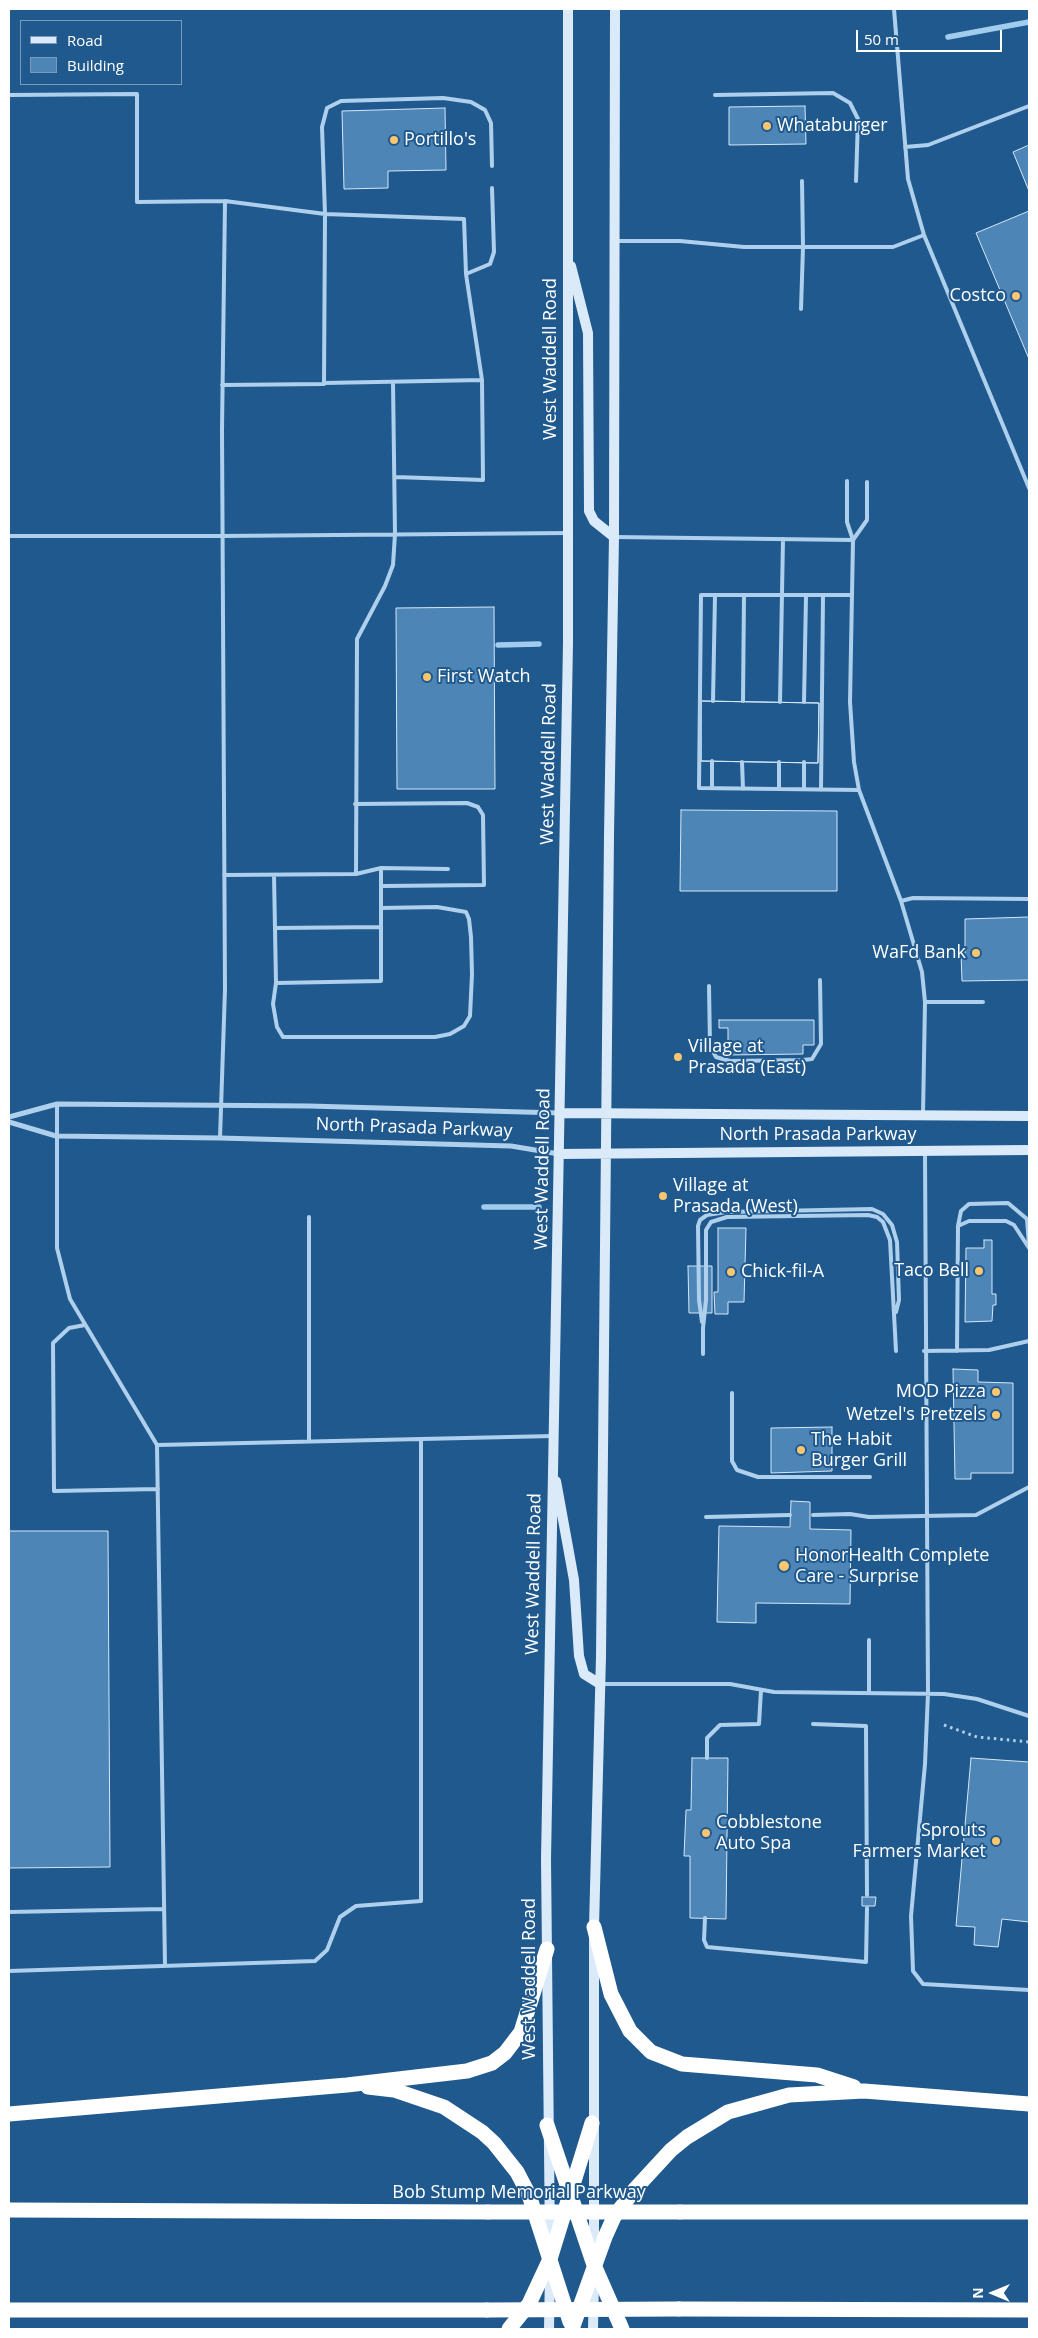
<!DOCTYPE html>
<html>
<head>
<meta charset="utf-8">
<style>
	body { margin:0 }
	#map { position:relative; width:1038px; height:2338px; overflow:hidden; background:#20598d; font-family:"Open Sans",sans-serif }
	canvas { display:block }
	.frame { position:absolute; inset:0; border:10px solid #fff; pointer-events:none }
	.legend { position:absolute; left:20px; top:20px; width:162px; height:65px; box-sizing:border-box; background:#20598d; border:1px solid #799bbb; margin:0; padding:6px 9px; list-style:none; font-size:15px; color:#fff }
	.legend li { display:flex; align-items:center; gap:10px; height:25px }
	.legend b { width:25px; border:1px solid #799bbb }
	.north { position:absolute; left:968px; top:2268px; width:50px; height:50px; -webkit-text-stroke:4px #20598d; paint-order:stroke; rotate:270deg; font-size:14px; font-weight:700; line-height:20px; text-align:center; color:#fff }
	.north::after { content:''; display:block; margin:auto; width:18px; height:22px; background:#fff; clip-path:polygon(50% 0,100% 100%,50% 72%,0 100%) }
	.scale { position:absolute; left:856px; top:30px; width:146px; height:22px; box-sizing:border-box; border:2px solid #fff; border-top:0; padding-left:6px; font-size:15px; line-height:18px; white-space:nowrap; color:#fff; -webkit-text-stroke:4px #20598d; paint-order:stroke }
</style>
</head>
<body>
<div id="map">
<canvas width="1038" height="2338"></canvas>
<div class="frame"></div>
<ul class="legend">
<li><b style="height:6px;background:#daeaf9"></b>Road</li>
<li><b style="height:14px;background:#4d85b7"></b>Building</li>
</ul>
<div class="north">N</div>
<div class="scale">50 m</div>
</div>
<script>
const ctx = document.querySelector('canvas').getContext('2d');
ctx.lineJoin = 'round';
function poly(rows) {
  const path = new Path2D();
  for (const r of rows) {
    path.moveTo(r[0], r[1]);
    for (let i = 2; i < r.length; i += 2) path.lineTo(r[i], r[i + 1]);
  }
  return path;
}
function strokePath(path, color, width, dash) {
  ctx.strokeStyle = color;
  ctx.lineWidth = width;
  ctx.lineCap = dash ? 'butt' : 'round';
  ctx.setLineDash(dash || []);
  ctx.stroke(path);
}
function fillPath(path, color) {
  ctx.fillStyle = color;
  ctx.fill(path, 'evenodd');
}
function drawText(font, color, halo, rows, align = 'center') {
  ctx.font = font + ' "Open Sans",sans-serif';
  ctx.lineWidth = 4;
  ctx.setLineDash([]);
  ctx.textBaseline = 'middle';
  ctx.strokeStyle = halo;
  ctx.fillStyle = color;
  for (const [text, x, y, turn = 0] of rows) {
    ctx.save();
    ctx.translate(x, y);
    ctx.rotate((+turn || 0) * Math.PI / 180);
    ctx.textAlign = isNaN(turn) ? turn : align;
    if (halo) ctx.strokeText(text, 0, 0);
    ctx.fillText(text, 0, 0);
    ctx.restore();
  }
}
strokePath(poly([
	[948,37,1029,22],
	[498,645,539,644],
	[484,1207,539,1207]
]), '#a2cced', 5.5);
const building = poly([
	[805,106,806,144,729,145,729,107,805,106],
	[445,108,446,170,388,171,388,188,344,189,342,111,445,108],
	[1029,145,1029,191,1013,152,1029,145],
	[1029,211,1029,359,976,233,1029,211],
	[494,607,495,789,397,789,396,608,494,607],
	[701,701,819,703,818,763,701,761,701,701],
	[701,701,819,703,818,763,701,761,701,701],
	[681,810,837,811,837,891,680,891,681,810],
	[1029,917,1029,980,962,981,961,953,965,953,965,919,1029,917],
	[719,1020,814,1020,814,1045,803,1045,803,1054,728,1055,728,1028,719,1028,719,1020],
	[718,1228,746,1228,744,1302,728,1302,728,1314,715,1314,714,1292,718,1292,718,1228],
	[984,1240,992,1240,992,1294,996,1294,996,1305,993,1305,992,1321,965,1322,966,1248,984,1248,984,1240],
	[688,1266,712,1266,712,1313,689,1313,688,1266],
	[953,1369,978,1370,978,1382,1013,1383,1013,1473,971,1473,971,1479,955,1479,953,1369],
	[832,1427,832,1471,771,1473,771,1428,832,1427],
	[791,1501,810,1502,810,1529,851,1530,850,1604,756,1603,756,1623,717,1622,719,1526,790,1527,791,1501],
	[9,1531,108,1531,110,1867,9,1868,9,1531],
	[692,1758,728,1758,726,1919,690,1918,690,1856,684,1856,686,1810,691,1810,692,1758],
	[971,1758,1029,1762,1029,1922,1002,1919,998,1947,974,1945,975,1927,956,1926,971,1758],
	[862,1897,876,1897,875,1906,862,1906,862,1897]
]);
fillPath(building, '#4d85b7');
strokePath(building, '#d4e8f9', 1);
strokePath(poly([
	[944,1725,977,1737,1029,1742]
]), '#aed0ec', 3, [2.5, 4]);
strokePath(poly([
	[894,9,908,179,924,235,1029,488],
	[9,95,137,94,137,202,225,201,325,214,324,384,222,385],
	[715,95,833,93,850,103,858,119,856,181],
	[905,147,928,145,1029,106],
	[616,241,680,241,744,247,893,247,924,235],
	[466,274,490,264,494,252,492,188],
	[801,309,803,247,802,181],
	[324,383,482,380,466,274,464,219,325,214,322,127,327,108,341,101,443,98,471,102,485,110,491,123,492,166],
	[395,477,483,480,482,380],
	[847,481,847,522,853,540,850,702,854,762,859,790,901,901,922,972,925,1002,923,1114],
	[9,536,222,536,568,533],
	[614,537,853,540],
	[853,540,867,520,867,482],
	[851,595,701,595,699,788,859,790],
	[713,701,715,595],
	[743,701,744,595],
	[780,702,783,539],
	[804,702,806,596],
	[742,762,743,789],
	[804,762,804,789],
	[712,788,712,761],
	[779,789,779,762],
	[821,790,823,596],
	[355,804,467,803,478,807,483,815,484,885,382,886],
	[381,868,448,869],
	[224,875,356,874,357,639,385,586,393,565,395,534,393,382],
	[274,875,276,983,381,981,381,868,356,874],
	[901,901,913,898,1029,899],
	[275,928,381,927],
	[276,983,273,1004,277,1027,283,1037,435,1037,450,1034,464,1026,470,1016,472,974,471,937,469,919,466,912,437,907,381,908],
	[709,986,710,1046,716,1057,730,1061,803,1060,812,1059,821,1044,820,980],
	[925,1002,983,1002],
	[57,1104,57,1248,70,1299,157,1445],
	[220,1138,225,989,222,430,225,201],
	[925,1153,928,1693,925,1764,911,1916,913,1971,923,1984,1029,1990],
	[309,1217,309,1441],
	[958,1226,969,1221,1006,1221,1014,1225,1029,1248],
	[702,1322,699,1300,698,1226,700,1220,707,1215,726,1212,872,1209,883,1214,892,1225,897,1242,899,1300,896,1312],
	[85,1325,69,1328,53,1343,54,1491,158,1489],
	[924,1351,989,1350,1029,1341],
	[957,1351,958,1226,961,1211,969,1204,1008,1203,1027,1219,1029,1245],
	[703,1354,703,1328,706,1300,706,1230,711,1222,727,1217,868,1215,877,1217,883,1222,890,1240,896,1351],
	[732,1393,732,1461,737,1470,758,1477,870,1477],
	[813,1515,850,1514,869,1517,976,1515,1029,1487],
	[706,1517,790,1515],
	[869,1640,869,1693],
	[601,1684,730,1684,774,1692,944,1694,977,1699,1029,1716],
	[813,1724,866,1726,867,1895],
	[707,1758,707,1738,720,1725,759,1724,761,1690],
	[9,1912,163,1909],
	[705,1918,704,1940,707,1947,866,1962,867,1908],
	[165,1966,157,1445,553,1436],
	[9,1971,315,1961,327,1950,340,1917,356,1906,421,1901,421,1439]
]), '#aed0ec', 4);
strokePath(poly([
	[9,1117,57,1104,309,1106,559,1113],
	[9,1122,56,1136,220,1138,511,1146,559,1154]
]), '#aed0ec', 5);
strokePath(poly([
	[571,266,588,333,589,511,594,521,614,537],
	[560,1113,1029,1116],
	[559,1154,1029,1150],
	[556,1481,574,1580,579,1656,584,1674,600,1684],
	[550,2246,546,1859,568,643,568,9],
	[594,2253,594,1927,601,1656,609,835,614,537,615,9],
	[549,2329,550,2270],
	[593,2329,594,2278]
]), '#daeaf9', 10);
strokePath(poly([
	[594,1927,611,1994,630,2031,651,2052,682,2064,817,2075,854,2087],
	[368,2087,394,2090,444,2107,482,2132,494,2143,517,2172,529,2195,570,2322],
	[9,2114,347,2085,467,2071,492,2063,505,2053,521,2032,547,1949],
	[547,2125,594,2265,622,2329],
	[9,2210,488,2212],
	[680,2212,1029,2212],
	[679,2309,1029,2310],
	[9,2310,487,2310],
	[509,2329,529,2304,550,2259,592,2123],
	[572,2329,605,2237,614,2217,635,2189,671,2150,687,2137,728,2112,789,2095,864,2091,1029,2104]
]), '#fff', 15);
strokePath(poly([
	[488,2212,680,2212],
	[487,2310,679,2309]
]), '#fff', 15);
for (const [x, y, r, color] of [
	[767,126,5,"#f9c56f"],
	[394,140,5,"#f9c56f"],
	[1016,296,5,"#f9c56f"],
	[427,677,5,"#f9c56f"],
	[976,953,5,"#f9c56f"],
	[678,1057,5,"#f9c56f"],
	[663,1196,5,"#f9c56f"],
	[979,1271,5,"#f9c56f"],
	[731,1272,5,"#f9c56f"],
	[996,1392,5,"#f9c56f"],
	[996,1415,5,"#f9c56f"],
	[801,1450,5,"#f9c56f"],
	[784,1566,6,"#f9c56f"],
	[706,1833,5,"#f9c56f"],
	[996,1841,5,"#f9c56f"]
]) {
  const dot = new Path2D();
  dot.arc(x, y, r, 0, 2 * Math.PI);
  ctx.fillStyle = color;
  ctx.fill(dot);
  strokePath(dot, '#20598d', 2);
}
drawText('18px', '#fff', '#20598d', [
	["Whataburger",777,126],
	["Portillo's",404,140],
	["Costco",1006,296,"right"],
	["First Watch",437,677],
	["WaFd Bank",966,953,"right"],
	["Village at",688,1047],
	["Prasada (East)",688,1068],
	["Village at",673,1186],
	["Prasada (West)",673,1207],
	["Taco Bell",969,1271,"right"],
	["Chick-fil-A",741,1272],
	["MOD Pizza",986,1392,"right"],
	["Wetzel's Pretzels",986,1415,"right"],
	["The Habit",811,1440],
	["Burger Grill",811,1461],
	["HonorHealth Complete",795,1556],
	["Care - Surprise",795,1577],
	["Cobblestone",716,1823],
	["Auto Spa",716,1844],
	["Sprouts",986,1831,"right"],
	["Farmers Market",986,1852,"right"]
], 'left');
drawText('18px', '#fff', '#20598d', [
	["West Waddell Road",551,359,-90],
	["West Waddell Road",549,764,-89],
	["North Prasada Parkway",414,1128,2],
	["North Prasada Parkway",818,1135],
	["West Waddell Road",543,1169,-89],
	["West Waddell Road",534,1574,-89],
	["West Waddell Road",530,1979,-90],
	["Bob Stump Memorial Parkway",519,2193]
]);
</script>
</body>
</html>
